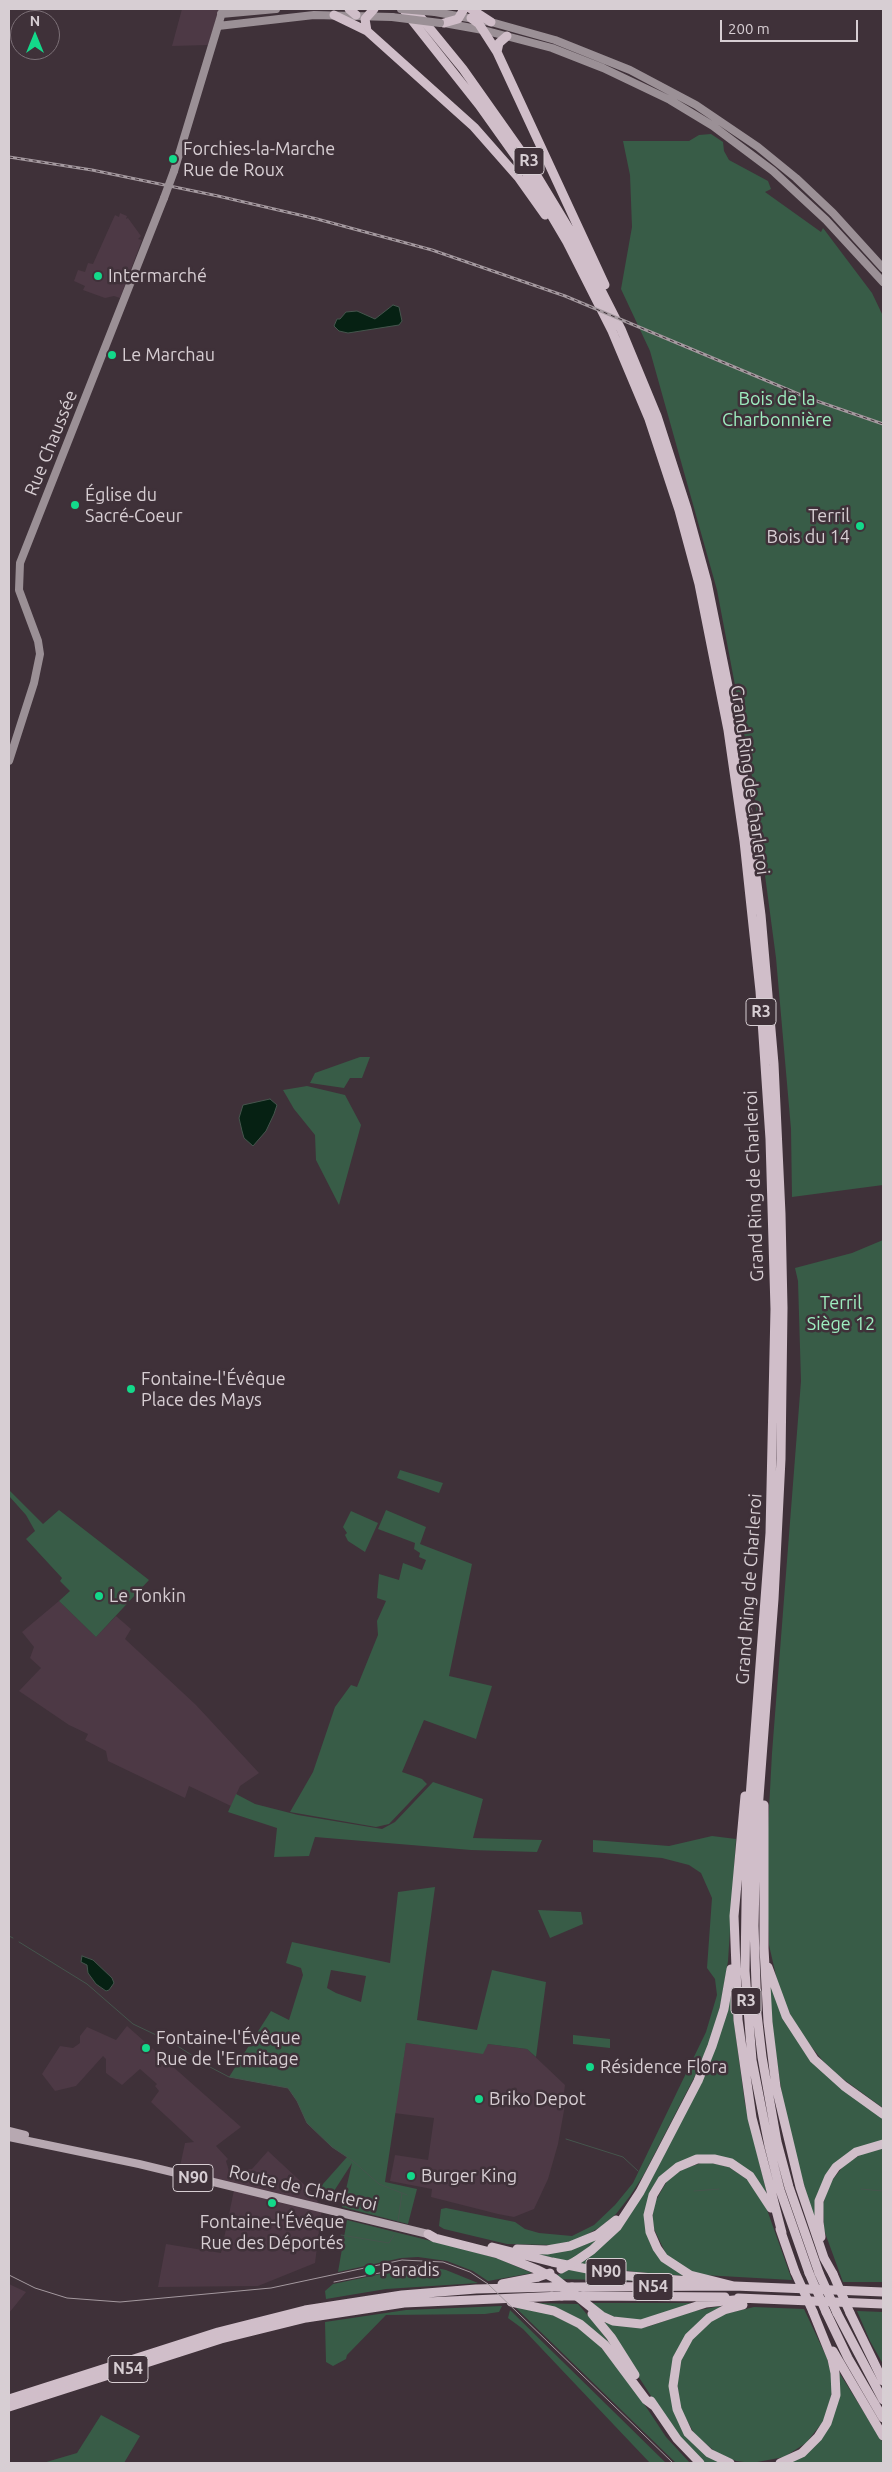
<!DOCTYPE html>
<html>
<head>
<meta charset="utf-8">
<style>
	body { margin:0 }
	#map { position:relative; width:892px; height:2472px; overflow:hidden; background:#3f3139; font-family:Ubuntu,sans-serif }
	canvas { display:block }
	.frame { position:absolute; inset:0; border:10px solid #d7ced3; pointer-events:none }
	.north { position:absolute; left:10px; top:10px; width:50px; height:50px; box-sizing:border-box; background:#3f3139; border:1px solid #7c7077; border-radius:50%; rotate:0deg; font-size:14px; font-weight:700; line-height:20px; text-align:center; color:#d7ced3 }
	.north::after { content:''; display:block; margin:auto; width:18px; height:22px; background:#13d98a; clip-path:polygon(50% 0,100% 100%,50% 72%,0 100%) }
	.scale { position:absolute; left:720px; top:20px; width:138px; height:22px; box-sizing:border-box; border:2px solid #d7ced3; border-top:0; padding-left:6px; font-size:15px; line-height:18px; white-space:nowrap; color:#d7ced3; -webkit-text-stroke:4px #3f3139; paint-order:stroke }
</style>
</head>
<body>
<div id="map">
<canvas width="892" height="2472"></canvas>
<div class="frame"></div>
<div class="north">N</div>
<div class="scale">200 m</div>
</div>
<script>
const ctx = document.querySelector('canvas').getContext('2d');
ctx.lineJoin = 'round';
function fillPath(path, color) {
  ctx.fillStyle = color;
  ctx.fill(path, 'evenodd');
}
function poly(rows) {
  const path = new Path2D();
  for (const r of rows) {
    path.moveTo(r[0], r[1]);
    for (let i = 2; i < r.length; i += 2) path.lineTo(r[i], r[i + 1]);
  }
  return path;
}
function strokePath(path, color, width, dash) {
  ctx.strokeStyle = color;
  ctx.lineWidth = width;
  ctx.lineCap = dash ? 'butt' : 'round';
  ctx.setLineDash(dash || []);
  ctx.stroke(path);
}
function drawText(font, color, halo, rows, align = 'center') {
  ctx.font = font + ' Ubuntu,sans-serif';
  ctx.lineWidth = 5;
  ctx.setLineDash([]);
  ctx.textBaseline = 'middle';
  ctx.strokeStyle = halo;
  ctx.fillStyle = color;
  for (const [text, x, y, turn = 0] of rows) {
    ctx.save();
    ctx.translate(x, y);
    ctx.rotate((+turn || 0) * Math.PI / 180);
    ctx.textAlign = isNaN(turn) ? turn : align;
    if (halo) ctx.strokeText(text, 0, 0);
    ctx.fillText(text, 0, 0);
    ctx.restore();
  }
}
fillPath(poly([
	[182,9,219,9,208,45,172,46],
	[120,213,127,216,126,219,128,218,141,236,138,239,142,240,120,298,114,296,105,298,83,290,85,286,74,281,78,270,85,272,88,263,93,264,115,215,119,217],
	[59,1601,96,1637,116,1616,131,1629,125,1639,196,1705,259,1773,240,1786,231,1806,189,1786,185,1798,108,1761,106,1751,85,1740,88,1734,69,1725,19,1691,41,1668,30,1658,34,1647,22,1632],
	[127,2026,241,2127,216,2146,228,2159,226,2161,229,2171,252,2169,268,2151,311,2191,322,2208,315,2263,258,2286,158,2287,166,2244,221,2253,234,2190,179,2171,185,2143,194,2142,151,2102,159,2091,155,2086,157,2084,140,2069,122,2085,106,2073,106,2059,103,2056,76,2086,55,2091,42,2074,60,2046,73,2048,80,2043,80,2036,87,2027,116,2040],
	[406,2043,482,2053,488,2044,527,2049,565,2085,564,2093,565,2105,558,2144,548,2179,534,2209,514,2217,498,2214,431,2197,432,2189,390,2181,395,2155,428,2160,434,2118,394,2113],
	[9,2284,26,2292,9,2313]
]), '#4d3945');
fillPath(poly([
	[711,134,723,142,724,151,729,160,768,181,771,189,765,192,821,232,823,228,872,293,883,316,883,1185,792,1197,791,1129,776,958,751,770,717,590,650,351,621,289,632,227,630,175,623,141,689,141,699,135],
	[360,1057,370,1057,362,1078,350,1078,344,1088,310,1083,315,1073],
	[307,1086,345,1095,361,1125,339,1205,316,1160,315,1135,294,1109,283,1090],
	[883,1240,883,2108,839,2076,823,2061,805,2039,791,2016,780,1993,769,1945,766,1865,772,1753,801,1381,798,1281,795,1268,852,1253],
	[400,1470,443,1483,439,1493,397,1478],
	[9,1490,43,1524,59,1510,149,1580,96,1637,59,1601,70,1591,60,1581,62,1578,26,1539,35,1531,26,1515,9,1496],
	[386,1510,426,1527,420,1544,472,1564,449,1676,492,1686,476,1739,424,1720,402,1772,422,1779,427,1784,389,1824,376,1827,290,1812,313,1772,335,1707,351,1685,357,1687,378,1635,377,1621,386,1601,377,1598,379,1574,399,1580,403,1563,422,1570,426,1560,419,1557,420,1553,414,1549,415,1543,378,1529],
	[351,1511,378,1523,365,1552,348,1541,345,1535,347,1533,343,1527],
	[433,1782,483,1799,473,1838,542,1840,537,1852,471,1850,315,1837,309,1856,274,1857,277,1828,228,1812,236,1794,255,1804,298,1815,382,1829,395,1822],
	[712,1836,736,1839,728,1961,721,2002,714,2030,698,2070,643,2176,630,2196,616,2214,602,2226,577,2240,554,2245,507,2244,444,2229,439,2226,441,2209,446,2208,515,2222,525,2229,539,2233,572,2236,594,2225,615,2205,633,2183,706,2032,717,1995,715,1979,707,1968,712,1898,701,1873,689,1865,662,1858,593,1852,593,1840,669,1846],
	[435,1887,417,2020,477,2030,492,1970,546,1982,536,2057,527,2049,488,2044,483,2054,406,2043,385,2182,417,2189,408,2224,342,2207,352,2163,327,2202,315,2193,347,2157,332,2147,307,2123,297,2101,288,2088,229,2077,271,2011,289,2020,303,1975,301,1968,286,1963,292,1942,390,1963,398,1892],
	[331,1970,366,1976,361,2002,336,1993,327,1988],
	[538,1910,581,1912,583,1924,550,1938],
	[769,1979,799,2042,883,2116,883,2141,834,2166,815,2222,794,2151,782,2095,773,2034],
	[730,1993,745,2104,767,2194,750,2172,702,2156,656,2184,649,2239,687,2276,636,2272,579,2264,611,2237,704,2073],
	[573,2035,610,2039,610,2048,573,2044],
	[883,2148,883,2282,843,2282,824,2230,823,2204,830,2183,845,2164,862,2154],
	[701,2163,712,2163,729,2167,748,2180,765,2204,792,2280,703,2275,691,2272,667,2256,654,2229,652,2218,655,2202,668,2179,683,2169],
	[347,2220,471,2251,499,2259,532,2273,488,2281,473,2271,447,2261,418,2257,401,2258,338,2272],
	[610,2231,578,2256,566,2261,531,2253],
	[415,2267,432,2267,446,2270,478,2283,386,2289,326,2299,325,2291,333,2284],
	[570,2269,646,2281,558,2279,555,2276],
	[539,2303,578,2304,597,2326,620,2357,601,2338],
	[594,2303,692,2303,651,2319,630,2321,606,2315,591,2304],
	[502,2306,499,2312,485,2314,386,2315,347,2355,346,2359,333,2366,326,2362,325,2322,406,2310],
	[721,2306,677,2353,677,2418,723,2463,705,2463,689,2449,664,2416,603,2322,633,2327,647,2327,694,2311],
	[515,2307,548,2313,581,2329,599,2345,629,2381,666,2437,690,2463,676,2463],
	[754,2307,804,2309,827,2358,832,2376,832,2392,825,2419,806,2443,784,2457,752,2463,736,2461,717,2453,695,2435,681,2410,677,2383,681,2360,691,2340,711,2321,724,2314],
	[510,2310,666,2463,650,2463,523,2329,508,2318],
	[857,2311,883,2312,883,2364,870,2341],
	[837,2369,883,2443,883,2463,785,2463,831,2420],
	[101,2415,140,2436,124,2463,43,2463,77,2453]
]), '#385c47');
const water = poly([
	[393,305,399,307,402,321,399,325,348,333,339,331,334,326,337,319,340,319,346,312,357,311,375,319,393,305],
	[270,1099,277,1105,274,1114,266,1131,253,1146,244,1138,242,1131,239,1118,243,1105,270,1099],
	[82,1956,93,1960,112,1978,114,1983,109,1990,106,1991,96,1984,88,1973,87,1965,81,1962,82,1956]
]);
fillPath(water, '#062113');
strokePath(water, '#45554d', 1);
strokePath(poly([
	[9,1936,13,1938],
	[19,1942,87,1984,133,2024,173,2043,210,2067,229,2077,288,2088,297,2101,307,2123,332,2147,353,2161,379,2184,407,2195],
	[566,2139,623,2157,638,2171],
	[861,2189,883,2191],
	[694,2191,719,2189],
	[398,2221,402,2193],
	[341,2235,389,2243,394,2235]
]), '#45554d', 1);
strokePath(poly([
	[435,12,491,22,555,40,630,70,696,105,758,147,796,178,833,213,883,268],
	[221,14,276,9],
	[444,23,483,30,552,48,603,68,670,100,713,126,773,171,826,220,883,282],
	[218,26,314,15,392,17],
	[174,171,223,9],
	[9,761,34,683,40,654,38,641,19,590,20,563,164,198]
]), '#9b9096', 8);
strokePath(poly([
	[9,2131,25,2135],
	[9,2137,139,2164,428,2234]
]), '#b7a8b1', 8);
strokePath(poly([
	[349,9,356,15],
	[403,9,479,105,521,164,567,242,612,331,649,419,679,510,699,584,728,730,744,841,760,991,770,1139,775,1309,770,1533,747,1837,745,1971,752,2060,769,2146,780,2190,809,2273],
	[414,9,463,69,528,161,574,237,621,329,657,416,687,509,707,582,729,691,742,766,761,915,774,1064,781,1214,783,1308,781,1459,774,1599,756,1837,754,1926,757,2014,762,2057,777,2142,789,2187,819,2273],
	[471,9,491,22],
	[334,15,367,31,474,127,518,177,545,215],
	[471,18,479,24,497,52,605,285],
	[444,23,458,19,464,9],
	[367,31,365,19,374,9],
	[497,52,499,43,507,36],
	[745,1796,734,1916,738,2020,752,2118,782,2233],
	[764,1805,764,1948,768,2022,776,2087,800,2187,824,2258,833,2274],
	[768,1967,786,2016,814,2059,844,2086,883,2114],
	[780,2229,795,2272],
	[428,2234,435,2238,498,2254,538,2270,554,2278,602,2316,613,2321,641,2324,706,2303,743,2299],
	[821,2237,819,2222,819,2201,829,2177,836,2167,856,2152,883,2144],
	[492,2247,552,2262,618,2275,701,2282],
	[517,2249,547,2250,570,2246,597,2235,616,2220],
	[576,2261,592,2250,617,2227,640,2192,660,2154,698,2081,712,2046,724,2009,731,1969],
	[502,2284,538,2277],
	[734,2286,690,2275,664,2258,657,2248,650,2232,648,2215,653,2195,662,2180,678,2167,697,2159,714,2159,731,2163,750,2176,771,2208],
	[572,2287,734,2286,883,2292],
	[583,2296,725,2297],
	[738,2298,883,2304],
	[511,2302,554,2311,580,2324,605,2345,646,2400,654,2406],
	[826,2312,848,2358,883,2418],
	[837,2313,883,2400],
	[850,2313,883,2381],
	[592,2314,611,2337,635,2375],
	[833,2351,883,2436],
	[9,2399,218,2332,305,2310,402,2295,476,2289,552,2287],
	[651,2401,677,2439,700,2463],
	[9,2407,221,2339,306,2318,404,2303,562,2296],
	[730,2463,709,2453,688,2433,677,2409,673,2386,677,2359,689,2337,709,2318,724,2310,743,2305],
	[780,2463,802,2453,818,2437,827,2423,836,2395,835,2373,832,2359,813,2312]
]), '#d0bec9', 9);
strokePath(poly([
	[9,2275,35,2288,67,2298,120,2302,271,2288,402,2260,443,2262,470,2272,488,2284,673,2463],
	[334,2282,420,2265]
]), '#a4999f', 1);
const rail = poly([
	[9,157,92,170,218,196,317,219,432,250,565,296,808,398,883,424]
]);
strokePath(rail, '#a4999f', 3);
strokePath(rail, '#3f3139', 1, [4]);
strokePath(poly([
	[401,9,435,12],
	[392,17,440,23],
	[164,198,174,171]
]), '#9b9096', 8);
strokePath(poly([
	[561,2269,576,2261],
	[795,2272,813,2312],
	[809,2273,826,2312],
	[819,2273,837,2313],
	[833,2274,850,2313],
	[538,2277,550,2273],
	[552,2287,572,2287],
	[562,2296,583,2296]
]), '#d0bec9', 9);
for (const [x, y, r, color] of [
	[173,159,5,"#13d98a"],
	[98,276,5,"#13d98a"],
	[112,355,5,"#13d98a"],
	[75,505,5,"#13d98a"],
	[860,526,5,"#13d98a"],
	[131,1389,5,"#13d98a"],
	[99,1596,5,"#13d98a"],
	[146,2048,5,"#13d98a"],
	[590,2067,5,"#13d98a"],
	[479,2099,5,"#13d98a"],
	[411,2176,5,"#13d98a"],
	[272,2203,5,"#13d98a"],
	[370,2270,6,"#13d98a"]
]) {
  const dot = new Path2D();
  dot.arc(x, y, r, 0, 2 * Math.PI);
  ctx.fillStyle = color;
  ctx.fill(dot);
  strokePath(dot, '#3f3139', 2);
}
for (const [x, y, w] of [
	[529,161,30],
	[761,1012,30],
	[746,2001,30],
	[193,2178,40],
	[606,2272,40],
	[653,2287,40],
	[128,2369,40]
]) {
  const box = new Path2D();
  box.roundRect(x - w / 2, y - 13.5, w, 27, 4);
  ctx.fillStyle = '#3f3139';
  ctx.fill(box);
  strokePath(box, '#d7ced3', 1);
}
drawText('bold 16px', '#d7ced3', null, [
	["R3",529,161],
	["R3",761,1012],
	["R3",746,2001],
	["N90",193,2178],
	["N90",606,2272],
	["N54",653,2287],
	["N54",128,2369]
]);
drawText('18px', '#d7ced3', '#3f3139', [
	["Forchies-la-Marche",183,149],
	["Rue de Roux",183,170],
	["Intermarché",108,276],
	["Le Marchau",122,355],
	["Église du",85,495],
	["Sacré-Coeur",85,516],
	["Terril",850,516,"right"],
	["Bois du 14",850,537,"right"],
	["Fontaine-l'Évêque",141,1379],
	["Place des Mays",141,1400],
	["Le Tonkin",109,1596],
	["Fontaine-l'Évêque",156,2038],
	["Rue de l'Ermitage",156,2059],
	["Résidence Flora",600,2067],
	["Briko Depot",489,2099],
	["Burger King",421,2176],
	["Fontaine-l'Évêque",272,2222,"center"],
	["Rue des Déportés",272,2243,"center"],
	["Paradis",381,2270]
], 'left');
drawText('18px', '#9dedbf', '#3f3139', [
	["Bois de la",777,399],
	["Charbonnière",777,420],
	["Terril",841,1303],
	["Siège 12",841,1324]
]);
drawText('18px', '#d7ced3', '#3f3139', [
	["Rue Chaussée",51,443,-68],
	["Grand Ring de Charleroi",750,780,82],
	["Grand Ring de Charleroi",754,1186,-92],
	["Grand Ring de Charleroi",749,1589,-86],
	["Route de Charleroi",303,2188,13]
]);
</script>
</body>
</html>
